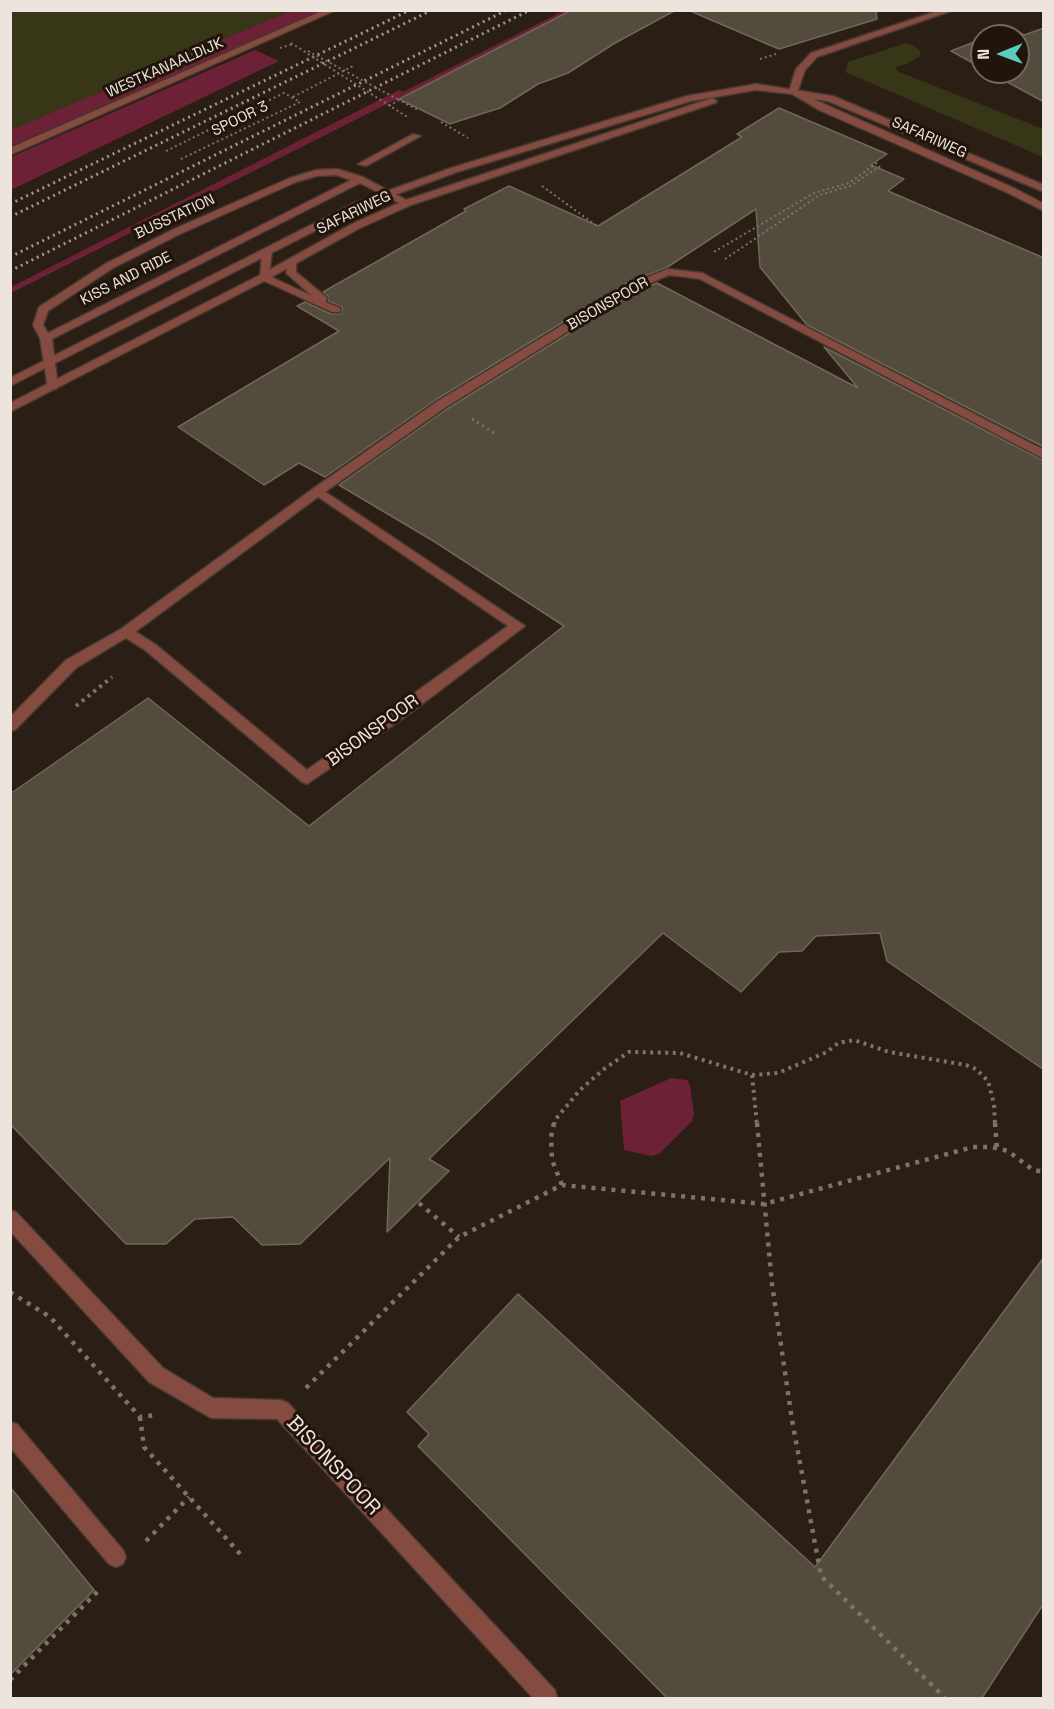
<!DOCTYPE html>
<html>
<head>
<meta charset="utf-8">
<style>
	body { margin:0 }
	#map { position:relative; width:1054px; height:1709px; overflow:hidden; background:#2b1e14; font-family:"Space Grotesk",sans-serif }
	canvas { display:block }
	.frame { position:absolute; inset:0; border:12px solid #ede4de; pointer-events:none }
	.north { position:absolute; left:970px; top:24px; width:60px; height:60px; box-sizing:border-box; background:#21140b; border:2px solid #73675f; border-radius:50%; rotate:269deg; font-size:16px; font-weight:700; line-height:24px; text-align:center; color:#ede4de }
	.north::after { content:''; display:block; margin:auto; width:21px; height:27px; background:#59cebe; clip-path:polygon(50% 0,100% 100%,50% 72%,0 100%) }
</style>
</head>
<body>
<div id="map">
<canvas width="1054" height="1709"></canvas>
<div class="frame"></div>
<div class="north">N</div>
</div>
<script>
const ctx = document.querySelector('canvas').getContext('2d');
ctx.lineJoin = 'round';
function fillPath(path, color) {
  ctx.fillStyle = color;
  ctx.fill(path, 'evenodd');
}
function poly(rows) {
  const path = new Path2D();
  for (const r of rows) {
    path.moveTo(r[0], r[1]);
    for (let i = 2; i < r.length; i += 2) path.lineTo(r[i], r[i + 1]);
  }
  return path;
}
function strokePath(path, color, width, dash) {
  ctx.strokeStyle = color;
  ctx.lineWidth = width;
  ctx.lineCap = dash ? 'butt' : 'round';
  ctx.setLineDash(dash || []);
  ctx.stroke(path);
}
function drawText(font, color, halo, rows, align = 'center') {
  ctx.font = font + ' "Space Grotesk",sans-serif';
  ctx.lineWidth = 6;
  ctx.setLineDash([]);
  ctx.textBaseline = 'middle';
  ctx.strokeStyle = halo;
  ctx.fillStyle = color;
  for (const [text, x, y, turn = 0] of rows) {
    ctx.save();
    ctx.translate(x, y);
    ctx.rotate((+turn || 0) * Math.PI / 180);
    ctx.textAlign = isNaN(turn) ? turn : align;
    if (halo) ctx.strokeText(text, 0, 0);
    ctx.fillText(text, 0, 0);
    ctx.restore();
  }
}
fillPath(poly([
	[289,11,321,11,11,146,10,130],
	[563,11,572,11,11,293,11,287,399,90,403,92],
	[255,50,279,61,11,190,11,157],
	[671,1078,687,1080,690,1085,694,1114,692,1121,659,1154,651,1156,624,1150,620,1101]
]), '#6d2137');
fillPath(poly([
	[10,11,11,10,289,11,11,130],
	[906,43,914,46,920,51,920,56,907,64,896,67,897,71,1043,129,1043,157,845,72,848,62]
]), '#373717');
const building = poly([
	[572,10,676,10,615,43,568,73,538,84,500,108,462,120,450,124,399,99,572,10],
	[688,10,876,10,877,19,779,49,688,10],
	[1011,28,1024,35,1044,28,1044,102,989,72,1018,72,1018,36,990,36,1011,28],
	[982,39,982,68,951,51,982,39],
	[779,108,887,154,871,165,904,179,888,191,1044,258,1044,447,807,325,760,267,756,209,666,268,627,283,437,399,325,477,299,463,264,485,178,427,339,331,297,306,305,302,331,314,342,314,342,307,328,301,328,296,323,292,466,211,464,209,509,186,598,226,742,137,737,134,779,108],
	[657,283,858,388,824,347,1044,461,1044,1070,887,961,880,933,816,936,802,951,779,952,741,992,663,933,429,1159,449,1171,387,1232,390,1158,300,1244,262,1245,233,1217,195,1219,166,1244,126,1244,10,1124,10,794,148,698,309,826,564,626,435,542,339,485,447,409,637,291,657,283],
	[1044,1257,1044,1603,982,1698,667,1698,418,1446,429,1434,407,1412,518,1294,815,1567,1044,1257],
	[10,1487,94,1590,10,1675,10,1487]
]);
fillPath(building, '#534b3c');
strokePath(building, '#706757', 1.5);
const service = poly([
	[337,169,363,177,412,203,403,205,360,183,52,339,58,387,56,389,48,389,40,338,33,325,39,307,105,264,172,230,290,178,316,170,337,169],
	[336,175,351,180,48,333,43,325,48,311,113,268,180,234,296,182,317,176,336,175],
	[267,248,272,251,269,276,312,296,286,273,288,260,296,260,296,272,326,297,327,299,325,302,340,308,340,312,332,312,260,279,262,251,267,248],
	[318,487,525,626,405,717,307,784,302,782,145,650,121,635,119,632,121,629,131,629,155,644,307,770,508,626,314,494,314,488,318,487],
	[10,1422,17,1424,123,1550,126,1557,123,1564,116,1567,109,1564,10,1447,10,1422]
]);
const pedestrian = poly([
	[413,134,421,136,366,166,358,164,413,134],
	[702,273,1044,450,1044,459,698,278,698,274,702,273]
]);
const minor = poly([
	[324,10,336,10,10,155,10,148,324,10],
	[940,10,954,10,817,57,805,70,797,93,789,91,796,69,811,53,940,10],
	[668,269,702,273,707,276,702,279,669,275,636,289,446,407,322,494,131,635,76,668,15,730,10,731,10,717,66,660,121,629,314,488,438,401,628,285,668,269],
	[10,1210,16,1212,163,1368,213,1398,281,1400,288,1403,555,1690,557,1698,533,1698,277,1419,211,1418,149,1382,10,1231,10,1210]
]);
const tertiary = poly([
	[756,84,833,96,1044,185,1044,192,828,101,813,99,1014,188,1044,204,1044,211,1006,192,819,110,792,94,756,90,691,101,457,172,362,207,10,386,10,378,354,203,451,168,687,96,756,84],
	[712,98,717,101,715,103,411,205,360,228,268,279,10,412,10,403,260,275,352,224,403,201,712,98]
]);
strokePath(service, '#463a30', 3);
strokePath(pedestrian, '#463a30', 3);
strokePath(minor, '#463a30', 3);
strokePath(tertiary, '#463a30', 3);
strokePath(poly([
	[760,59,776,54],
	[293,97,353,66],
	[389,106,399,100,418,110],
	[441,122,468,138],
	[166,151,284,93,300,102,181,159],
	[542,186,597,226],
	[714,252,814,193,849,183,877,163],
	[725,259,820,195,850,186,882,165]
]), '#7e726a', 2, [2, 3]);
strokePath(poly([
	[472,419,494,433]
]), '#7e726a', 3, [2, 4]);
strokePath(poly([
	[76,706,112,677],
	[752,1075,757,1125],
	[554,1125,555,1120,580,1090,604,1069,629,1052,680,1053,752,1075,778,1073,827,1052,838,1043,854,1040,889,1052,966,1065,976,1069,988,1081,994,1104,995,1125]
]), '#7e726a', 4, [3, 4.5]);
strokePath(poly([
	[554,1123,551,1137,552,1160,562,1185],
	[757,1123,772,1284,792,1420,821,1576,945,1698],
	[995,1123,997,1149],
	[419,1203,459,1237],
	[10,1292,50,1317,140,1417,156,1415],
	[306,1388,459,1237,562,1185,764,1204,973,1147,992,1147,1008,1151,1033,1170,1044,1172],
	[140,1417,144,1447,242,1556],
	[146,1541,189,1497],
	[10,1680,101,1588]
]), '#7e726a', 4.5, [4, 6]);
fillPath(service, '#864b40');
fillPath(pedestrian, '#864b40');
fillPath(minor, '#864b40');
fillPath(tertiary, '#864b40');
strokePath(poly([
	[10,204,410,10],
	[10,217,432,10],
	[10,257,507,10],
	[10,271,530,10]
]), '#a29790', 3, [2, 4]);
strokePath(poly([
	[291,43,409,118],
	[280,48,293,44],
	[308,51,399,100]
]), '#7e726a', 2, [2, 3]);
drawText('15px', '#ede4de', '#21140b', [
	["WESTKANAALDIJK",165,68,-24],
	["SPOOR 3",240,119,-26],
	["SAFARIWEG",929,138,24],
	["SAFARIWEG",354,213,-26],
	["BUSSTATION",175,217,-25],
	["KISS AND RIDE",126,279,-27],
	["BISONSPOOR",608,304,-30]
]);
drawText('18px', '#ede4de', '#21140b', [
	["BISONSPOOR",373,731,-36]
]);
drawText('21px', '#ede4de', '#21140b', [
	["BISONSPOOR",333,1466,47]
]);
</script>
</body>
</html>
